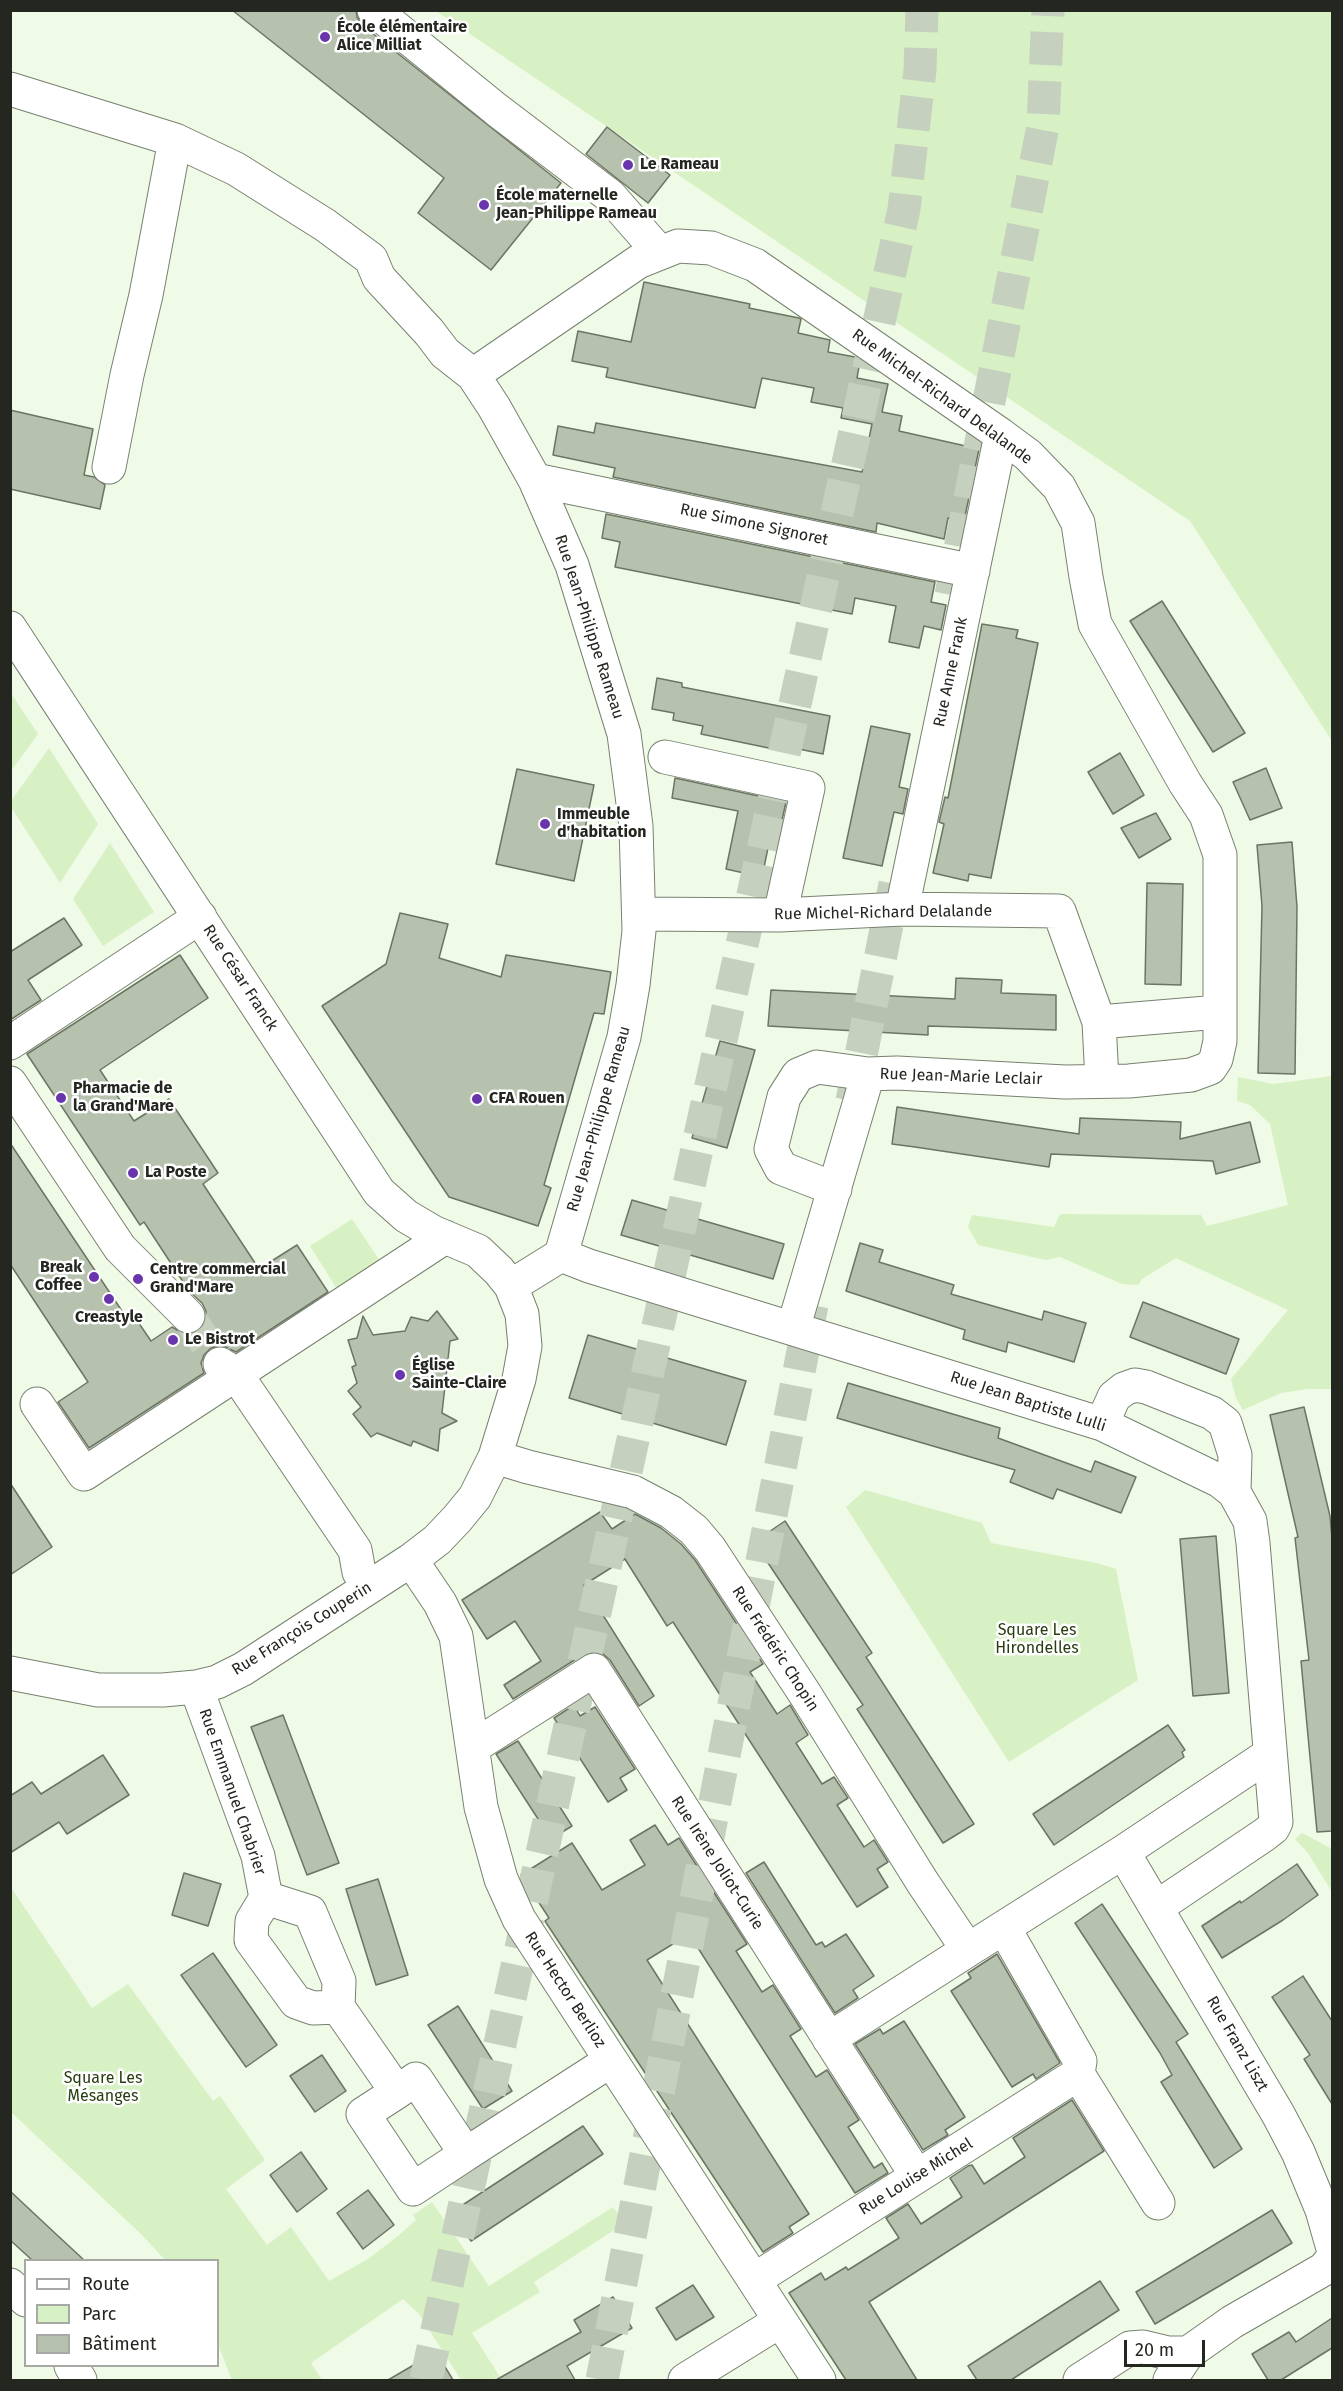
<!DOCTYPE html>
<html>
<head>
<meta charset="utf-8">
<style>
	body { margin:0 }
	#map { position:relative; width:1343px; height:2391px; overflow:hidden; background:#effae7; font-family:"Fira Sans",sans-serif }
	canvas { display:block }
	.frame { position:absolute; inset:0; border:12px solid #23271f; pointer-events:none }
	.legend { position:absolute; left:24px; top:2259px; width:195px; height:108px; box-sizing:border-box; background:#fff; border:2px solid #a7a9a5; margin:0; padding:8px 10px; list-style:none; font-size:18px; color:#23271f }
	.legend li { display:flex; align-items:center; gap:12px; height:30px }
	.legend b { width:30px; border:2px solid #a7a9a5 }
	.scale { position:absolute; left:1124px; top:2340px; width:81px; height:27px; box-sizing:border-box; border:3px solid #23271f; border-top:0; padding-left:8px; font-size:18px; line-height:21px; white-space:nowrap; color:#23271f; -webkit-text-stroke:4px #fff; paint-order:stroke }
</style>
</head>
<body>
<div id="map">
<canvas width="1343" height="2391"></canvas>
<div class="frame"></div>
<ul class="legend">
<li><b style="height:8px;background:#fff"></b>Route</li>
<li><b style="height:16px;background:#d8f1c4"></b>Parc</li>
<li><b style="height:16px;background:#b6c1ae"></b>Bâtiment</li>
</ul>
<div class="scale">20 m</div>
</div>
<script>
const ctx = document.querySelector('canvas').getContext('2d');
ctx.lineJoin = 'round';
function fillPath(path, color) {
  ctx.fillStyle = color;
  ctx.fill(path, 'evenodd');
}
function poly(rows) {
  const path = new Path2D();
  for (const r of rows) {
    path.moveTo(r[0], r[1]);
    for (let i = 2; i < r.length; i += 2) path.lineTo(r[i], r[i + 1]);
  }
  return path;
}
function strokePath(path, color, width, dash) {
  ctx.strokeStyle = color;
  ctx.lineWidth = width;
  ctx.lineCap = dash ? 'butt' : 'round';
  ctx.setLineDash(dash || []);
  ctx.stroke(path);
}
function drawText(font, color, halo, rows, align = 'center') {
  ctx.font = font + ' "Fira Sans",sans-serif';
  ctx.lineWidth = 5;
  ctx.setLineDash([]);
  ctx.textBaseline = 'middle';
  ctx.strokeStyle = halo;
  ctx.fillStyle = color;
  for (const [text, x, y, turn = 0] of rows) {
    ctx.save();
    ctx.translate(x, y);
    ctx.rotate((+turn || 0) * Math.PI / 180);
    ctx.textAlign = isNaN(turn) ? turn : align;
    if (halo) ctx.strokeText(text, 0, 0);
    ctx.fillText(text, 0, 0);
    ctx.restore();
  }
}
fillPath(poly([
	[436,11,1332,11,1332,741,1190,521],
	[10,692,38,734,11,771,10,771],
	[49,748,98,824,60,883,11,807,11,801],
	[110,843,154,912,103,946,73,899],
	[1332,1076,1332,1389,1308,1389,1281,1393,1243,1410,1236,1398,1231,1379,1288,1310,1176,1258,1142,1279,1138,1285,1122,1284,1060,1257,1046,1260,978,1245,968,1227,972,1215,1054,1227,1060,1214,1201,1215,1207,1226,1288,1205,1270,1124,1250,1105,1237,1101,1238,1077,1273,1084],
	[352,1219,380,1261,337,1289,310,1246],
	[865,1490,982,1523,991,1543,1097,1563,1116,1569,1138,1680,1009,1762,846,1507],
	[1302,1833,1332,1849,1332,1892,1308,1853,1295,1839],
	[10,1886,92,2008,128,1984,213,2101,220,2096,265,2160,226,2189,267,2245,291,2227,329,2281,368,2259,398,2236,416,2220,413,2215,432,2202,489,2286,613,2207,625,2223,534,2282,540,2292,472,2333,500,2377,493,2380,461,2380,419,2314,403,2299,311,2363,322,2380,232,2380,218,2345,218,2260,165,2260,143,2236,11,2112]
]), '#d8f1c4');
const building = poly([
	[232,10,356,10,357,17,362,25,561,183,491,270,418,213,444,178,232,10],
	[607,127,670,175,648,203,586,154,607,127],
	[644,282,750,304,749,308,799,318,801,319,798,333,830,340,828,352,855,357,860,361,857,378,888,384,882,412,902,416,899,431,979,449,964,521,948,518,944,539,877,523,876,532,613,477,615,468,553,455,558,426,594,433,596,423,862,472,872,424,841,418,843,408,811,402,814,388,762,378,755,408,606,377,608,368,572,361,578,331,631,342,644,282],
	[10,410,93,429,84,475,94,477,105,485,100,509,10,489,10,410],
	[606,514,935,582,931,602,946,605,941,630,924,626,919,648,889,642,896,606,855,598,852,614,615,567,620,542,602,538,606,514],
	[1162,601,1245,733,1213,752,1130,621,1162,601],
	[982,624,1018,630,1016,638,1038,643,991,878,969,874,968,881,933,873,944,824,939,822,945,797,948,798,982,624],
	[657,678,682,683,682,687,830,716,823,754,789,747,788,752,701,734,703,726,673,720,674,713,652,709,657,678],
	[871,726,910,734,899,787,908,789,903,814,894,812,882,866,843,858,871,726],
	[1120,753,1144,795,1113,814,1088,772,1120,753],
	[1266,768,1282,808,1250,820,1233,782,1266,768],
	[517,769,594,785,574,881,496,864,517,769],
	[675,778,786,802,782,820,774,819,762,877,726,869,738,811,672,798,675,778],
	[1156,813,1171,839,1139,858,1121,828,1156,813],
	[1292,842,1297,907,1295,1074,1258,1073,1262,906,1257,845,1292,842],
	[1147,883,1183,884,1181,985,1145,984,1147,883],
	[400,913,448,924,439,958,501,977,506,955,611,972,604,1014,594,1013,544,1185,551,1188,538,1226,449,1197,322,1006,386,964,400,913],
	[64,918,82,945,28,980,41,1000,10,1020,10,952,64,918],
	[180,955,208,998,100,1070,134,1121,169,1099,218,1173,203,1184,259,1269,297,1245,328,1292,236,1352,221,1345,211,1348,204,1355,201,1363,204,1373,89,1448,58,1402,88,1382,10,1264,10,1143,128,1320,134,1316,151,1341,172,1327,184,1334,193,1334,202,1329,206,1320,206,1311,202,1303,189,1291,144,1222,140,1225,27,1054,180,955],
	[956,978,1002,980,1001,993,1056,995,1056,1030,928,1026,928,1035,768,1026,771,990,955,999,956,978],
	[720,1041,755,1050,727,1148,692,1138,720,1041],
	[897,1107,1079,1134,1080,1118,1181,1122,1180,1139,1250,1122,1260,1162,1216,1174,1213,1161,1051,1154,1049,1167,915,1147,892,1144,897,1107],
	[632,1200,784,1244,773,1279,621,1235,632,1200],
	[860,1243,883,1250,879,1262,954,1285,951,1294,1042,1320,1044,1311,1086,1323,1074,1362,1008,1342,1006,1352,963,1339,965,1330,846,1291,860,1243],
	[1143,1302,1239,1339,1226,1374,1130,1337,1143,1302],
	[437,1311,458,1339,450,1341,442,1413,457,1421,440,1429,438,1451,413,1441,411,1446,377,1433,371,1437,353,1414,361,1407,348,1391,357,1383,352,1367,356,1365,348,1340,357,1338,363,1316,373,1335,405,1331,411,1317,428,1321,437,1311],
	[588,1335,746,1381,726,1445,569,1398,588,1335],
	[848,1383,1000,1428,998,1438,1091,1472,1095,1461,1136,1477,1121,1513,1057,1489,1053,1499,1010,1482,1015,1470,837,1418,848,1383],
	[1304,1407,1330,1516,1332,1539,1332,1831,1317,1832,1301,1661,1309,1660,1295,1538,1298,1537,1270,1415,1304,1407],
	[10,1483,52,1547,10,1575,10,1483],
	[600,1512,612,1529,635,1514,661,1528,681,1544,695,1560,763,1664,750,1672,777,1714,790,1705,808,1735,796,1743,822,1784,834,1777,848,1798,837,1805,864,1847,874,1840,888,1862,877,1869,888,1887,857,1907,673,1622,667,1626,625,1559,584,1585,654,1696,639,1706,610,1660,603,1654,594,1651,584,1654,513,1699,504,1685,541,1661,515,1621,487,1639,462,1600,600,1512],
	[785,1521,872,1653,866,1657,974,1824,943,1843,857,1709,863,1705,754,1542,785,1521],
	[1216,1536,1229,1693,1193,1696,1180,1539,1216,1536],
	[574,1705,580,1716,595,1707,635,1769,620,1778,627,1790,608,1802,554,1718,574,1705],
	[283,1715,339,1863,307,1875,251,1727,283,1715],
	[1168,1725,1185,1750,1182,1752,1184,1757,1054,1845,1033,1814,1168,1725],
	[518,1741,572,1826,551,1839,496,1754,518,1741],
	[103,1755,129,1795,67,1834,59,1822,10,1853,10,1796,32,1782,41,1794,103,1755],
	[655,1825,668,1845,679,1838,747,1944,736,1951,762,1992,773,1985,801,2029,790,2036,816,2077,827,2070,859,2120,848,2127,874,2168,882,2163,888,2173,855,2193,689,1934,647,1960,809,2214,789,2227,793,2233,763,2252,545,1921,549,1918,521,1875,572,1843,602,1890,645,1865,630,1840,655,1825],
	[764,1862,816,1945,822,1942,825,1947,846,1934,874,1976,853,1990,858,1998,835,2013,746,1873,764,1862],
	[1297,1864,1318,1895,1283,1920,1222,1958,1202,1926,1240,1901,1241,1903,1297,1864],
	[184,1873,221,1884,208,1926,172,1915,184,1873],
	[378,1879,408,1975,376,1985,346,1889,378,1879],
	[1102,1904,1188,2034,1176,2042,1242,2149,1214,2168,1161,2082,1172,2075,1160,2053,1075,1923,1102,1904],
	[213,1953,277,2045,246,2067,181,1975,213,1953],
	[997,1954,1060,2063,1036,2079,1033,2074,1012,2087,951,1991,971,1978,968,1973,997,1954],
	[1303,1976,1332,2021,1332,2104,1304,2059,1310,2055,1272,1997,1303,1976],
	[458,2006,512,2091,483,2109,428,2025,458,2006],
	[904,2021,965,2117,945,2130,948,2135,923,2150,855,2044,880,2029,883,2034,904,2021],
	[322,2055,346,2091,315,2112,290,2076,322,2055],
	[1072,2100,1104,2151,869,2302,917,2380,846,2380,789,2293,821,2273,825,2280,846,2267,848,2270,899,2238,886,2218,908,2204,921,2224,962,2197,950,2178,968,2166,972,2165,984,2184,1025,2157,1013,2138,1072,2100],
	[583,2126,603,2154,471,2241,452,2212,583,2126],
	[301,2152,327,2189,297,2212,270,2175,301,2152],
	[368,2190,394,2225,363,2249,337,2213,368,2190],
	[10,2191,57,2235,84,2260,32,2260,10,2240,10,2191],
	[1272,2210,1292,2243,1155,2324,1136,2292,1272,2210],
	[1100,2281,1119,2310,1011,2380,977,2380,968,2366,1100,2281],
	[693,2285,714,2317,676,2340,656,2308,693,2285],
	[613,2297,632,2328,567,2366,575,2380,496,2380,581,2332,574,2320,613,2297],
	[1332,2318,1332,2348,1281,2380,1268,2380,1252,2354,1289,2332,1296,2342,1332,2318],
	[436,2352,453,2380,388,2380,436,2352]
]);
fillPath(building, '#b6c1ae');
strokePath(building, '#6c7564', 1.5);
strokePath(poly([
	[188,1316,220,1364]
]), '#c6d0bf', 33, [33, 16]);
strokePath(poly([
	[951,595,1043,126,1048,10],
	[852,1101,895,884],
	[426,2380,904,209,920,70,922,10],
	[602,2380,812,1305]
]), '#c6d0bf', 33, [33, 16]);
const minor = poly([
	[374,10,497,110,610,196,660,253],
	[10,89,175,140,236,169,325,225,371,259,379,278,429,332,445,353,473,375,494,407,535,480,572,565,624,734,636,826,639,931,633,985,624,1037,561,1255,511,1286],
	[473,375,638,262,678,246,711,248,755,265,1001,435,1028,455,1059,487,1078,523,1086,577,1095,624,1185,783,1206,815,1220,855,1220,1041,1216,1059,1210,1068,1191,1075,1129,1081,1065,1082,897,1073,868,1074,793,1329],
	[109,467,127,375,146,295,175,140],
	[535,480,973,571],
	[10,628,379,1192,406,1216,433,1232,478,1251,499,1271,511,1286,522,1314,525,1346,519,1379,495,1457,475,1497,457,1519,437,1540,411,1560,243,1669,217,1682,196,1687,163,1690,98,1690,10,1673],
	[665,757,808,788,780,915],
	[902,909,1001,435],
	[639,914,780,915,902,909,1059,911,1099,1022,1102,1080],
	[1099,1022,1219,1012],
	[10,1043,200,917],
	[10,1083,120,1248,188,1316],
	[835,1189,781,1168,771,1149,784,1097,798,1075,817,1067,868,1074],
	[561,1255,589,1266,1102,1424,1220,1481,1234,1492,1250,1521,1253,1543,1276,1822,1273,1828,1264,1835,1157,1907],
	[220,1364,236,1374,355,1550,359,1572],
	[37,1404,84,1474,445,1237],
	[1102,1424,1114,1397,1124,1389,1135,1385,1146,1387,1212,1413,1225,1423,1235,1455,1234,1492],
	[495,1457,528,1467,633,1492,671,1512,694,1530,710,1549,805,1694,923,1883,968,1950,1123,1852,1270,1754],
	[411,1560,440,1603,456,1636,481,1807,501,1879,519,1919,819,2380],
	[196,1687,258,1856,266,1898,252,1921,251,1940,296,2002,313,2008,338,2007],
	[473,1747,594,1670,917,2176],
	[1123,1852,1278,2114,1298,2152,1322,2210,1332,2245],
	[266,1898,310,1912,339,1981,338,2007,397,2092,416,2079,466,2154,610,2061],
	[1004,1928,1080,2061,1078,2074],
	[829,2039,968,1950],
	[397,2092,363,2114,413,2189,466,2154],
	[754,2280,1078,2074,1158,2203],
	[10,2285,26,2300],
	[71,2366,80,2380],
	[685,2380,780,2321],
	[1080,2380,1130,2348,1143,2347,1168,2353,1188,2353],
	[1170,2380,1188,2353,1232,2322,1324,2269,1332,2259]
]);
strokePath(minor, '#788170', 35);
strokePath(minor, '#fff', 33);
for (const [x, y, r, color] of [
	[325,37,6,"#6835ac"],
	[628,165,6,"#6835ac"],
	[484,205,6,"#6835ac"],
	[545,824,6,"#6835ac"],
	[61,1098,6,"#6835ac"],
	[477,1099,6,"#6835ac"],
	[133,1173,6,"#6835ac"],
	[94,1277,6,"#6835ac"],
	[138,1279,6,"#6835ac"],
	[109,1299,6,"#6835ac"],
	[173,1340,6,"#6835ac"],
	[400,1375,6,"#6835ac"]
]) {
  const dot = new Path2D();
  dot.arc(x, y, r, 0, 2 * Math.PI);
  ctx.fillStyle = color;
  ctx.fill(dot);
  strokePath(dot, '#fff', 2);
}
drawText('bold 16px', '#23271f', '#fff', [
	["École élémentaire",337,28],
	["Alice Milliat",337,46],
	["Le Rameau",640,165],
	["École maternelle",496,196],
	["Jean-Philippe Rameau",496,214],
	["Immeuble",557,815],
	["d'habitation",557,833],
	["Pharmacie de",73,1089],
	["la Grand'Mare",73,1107],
	["CFA Rouen",489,1099],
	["La Poste",145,1173],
	["Break",82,1268,"right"],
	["Coffee",82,1286,"right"],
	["Centre commercial",150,1270],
	["Grand'Mare",150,1288],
	["Creastyle",109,1318,"center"],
	["Le Bistrot",185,1340],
	["Église",412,1366],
	["Sainte-Claire",412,1384]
], 'left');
drawText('16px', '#23271f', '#fff', [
	["Rue Michel-Richard Delalande",942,397,36],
	["Rue Simone Signoret",754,525,12],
	["Rue Jean-Philippe Rameau",589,627,72],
	["Rue Anne Frank",951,672,-78],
	["Rue Michel-Richard Delalande",883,913,-1],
	["Rue César Franck",240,978,57],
	["Rue Jean-Marie Leclair",961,1077,2],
	["Rue Jean-Philippe Rameau",599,1119,-74],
	["Rue Jean Baptiste Lulli",1028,1402,18],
	["Rue François Couperin",302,1629,-32],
	["Rue Frédéric Chopin",775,1649,57],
	["Rue Emmanuel Chabrier",232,1792,71],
	["Rue Irène Joliot-Curie",717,1863,57],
	["Rue Hector Berlioz",565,1990,57],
	["Rue Franz Liszt",1237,2044,60],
	["Rue Louise Michel",916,2177,-32]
]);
drawText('16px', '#283d10', '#fff', [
	["Square Les",1037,1631],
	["Hirondelles",1037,1649],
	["Square Les",103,2079],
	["Mésanges",103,2097]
]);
</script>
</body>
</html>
